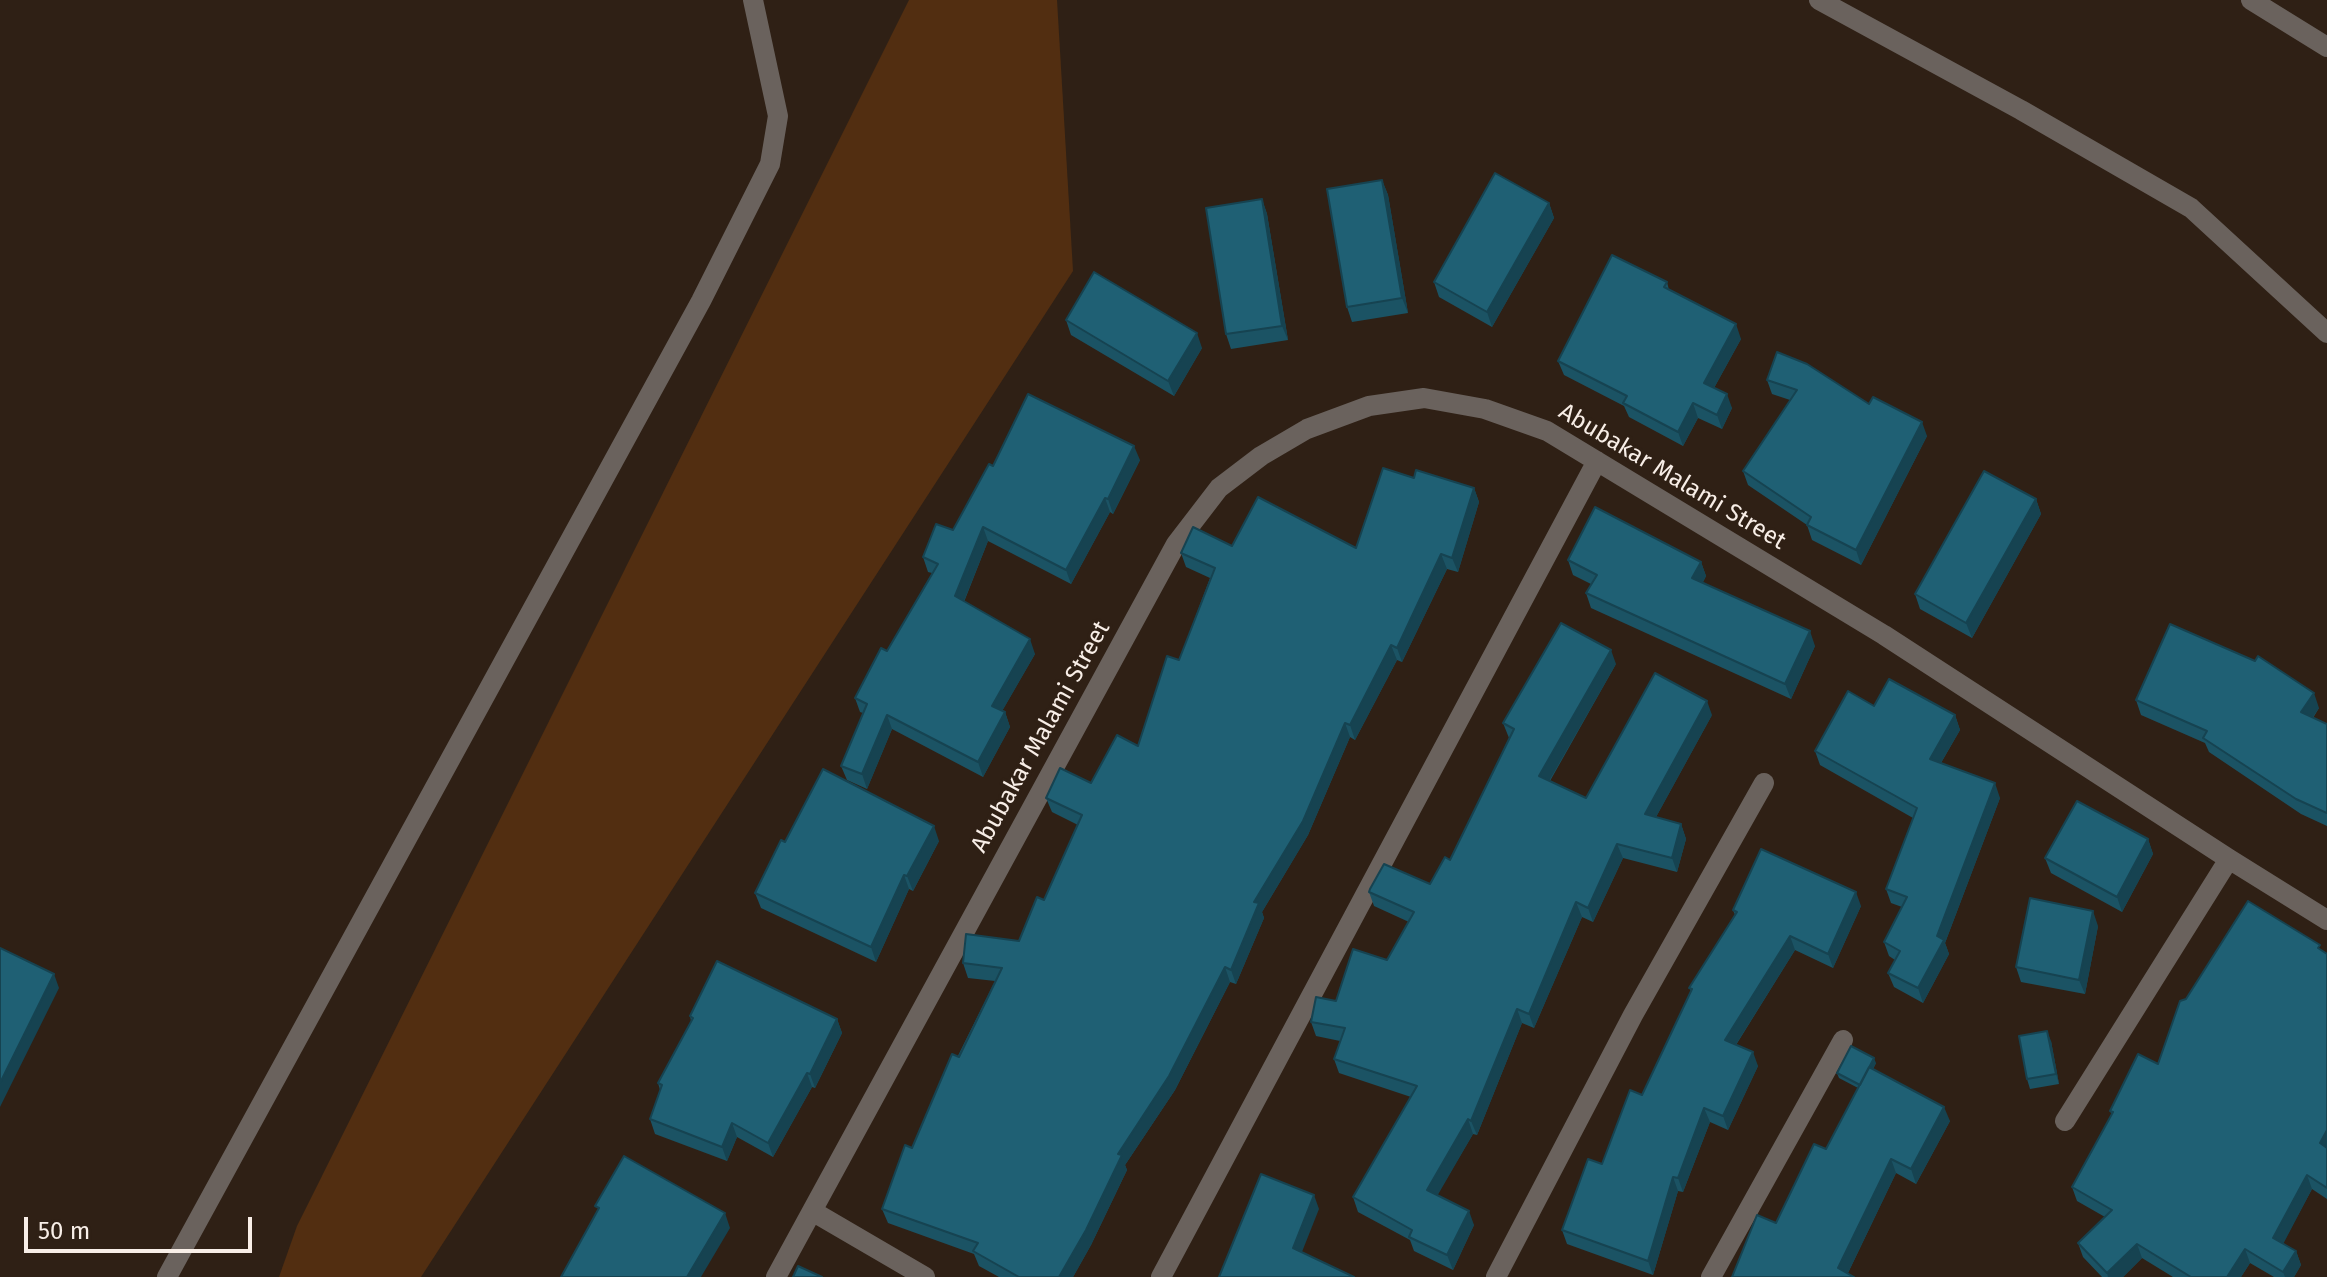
<!DOCTYPE html>
<html>
<head>
<meta charset="utf-8">
<style>
	body { margin:0 }
	#map { position:relative; width:2327px; height:1277px; overflow:hidden; background:#2f2015; font-family:"Fira Sans",sans-serif }
	canvas { display:block }
	.scale { position:absolute; left:24px; top:1217px; width:228px; height:36px; box-sizing:border-box; border:4px solid #f8eee7; border-top:0; padding-left:10px; font-size:24px; line-height:28px; white-space:nowrap; color:#f8eee7; -webkit-text-stroke:6px #2f2015; paint-order:stroke }
</style>
</head>
<body>
<div id="map">
<canvas width="2327" height="1277"></canvas>
<div class="scale">50 m</div>
</div>
<script>
const ctx = document.querySelector('canvas').getContext('2d');
ctx.lineJoin = 'round';
function fillPath(path, color) {
  ctx.fillStyle = color;
  ctx.fill(path, 'evenodd');
}
function poly(rows) {
  const path = new Path2D();
  for (const r of rows) {
    path.moveTo(r[0], r[1]);
    for (let i = 2; i < r.length; i += 2) path.lineTo(r[i], r[i + 1]);
  }
  return path;
}
function strokePath(path, color, width, dash) {
  ctx.strokeStyle = color;
  ctx.lineWidth = width;
  ctx.lineCap = dash ? 'butt' : 'round';
  ctx.setLineDash(dash || []);
  ctx.stroke(path);
}
function drawText(font, color, halo, rows, align = 'center') {
  ctx.font = font + ' "Fira Sans",sans-serif';
  ctx.lineWidth = 6;
  ctx.setLineDash([]);
  ctx.textBaseline = 'middle';
  ctx.strokeStyle = halo;
  ctx.fillStyle = color;
  for (const [text, x, y, turn = 0] of rows) {
    ctx.save();
    ctx.translate(x, y);
    ctx.rotate((+turn || 0) * Math.PI / 180);
    ctx.textAlign = isNaN(turn) ? turn : align;
    if (halo) ctx.strokeText(text, 0, 0);
    ctx.fillText(text, 0, 0);
    ctx.restore();
  }
}
fillPath(poly([
	[909,0,1057,0,1073,271,421,1277,279,1277,297,1226]
]), '#522e11');
strokePath(poly([
	[1819,0,2021,110,2191,208,2327,333],
	[2251,0,2327,47],
	[2065,1121,2229,859],
	[812,1211,925,1277],
	[167,1277,701,301,770,164,778,116,753,0],
	[776,1277,1176,544,1219,488,1261,456,1307,429,1369,406,1424,398,1485,409,1547,431,1884,635,2229,859,2327,920],
	[1161,1277,1597,461],
	[1496,1277,1633,1015,1764,783],
	[1711,1277,1843,1040]
]), '#6a625d', 20);
fillPath(poly([
	[1382,180,1388,195,1408,313,1352,322,1347,307],
	[1262,199,1267,214,1288,340,1231,349,1226,334],
	[1549,203,1554,218,1492,327,1439,297,1434,282],
	[1667,282,1669,290,1741,339,1714,388,1732,408,1722,429,1698,418,1683,446,1629,417,1624,406,1564,375,1558,361],
	[1066,320,1202,348,1174,396,1071,335],
	[1767,380,1869,404,1927,436,1861,565,1812,540,1807,525,1748,485,1743,471,1790,400,1772,394],
	[1140,460,1113,514,1110,512,1071,584,988,541,964,602,1035,654,1002,711,1005,712,1010,727,983,777,892,729,867,789,847,780,841,766,863,713,860,712,855,698,887,651,932,573,928,572,923,557,953,530,993,466],
	[1414,478,1474,488,1479,502,1458,572,1447,569,1402,662,1397,660,1355,740,1350,737,1308,835,1262,912,1264,918,1236,984,1230,982,1175,1090,1125,1165,1127,1170,1091,1245,1073,1277,999,1277,979,1266,974,1254,888,1223,882,1209,995,981,968,978,963,963,1019,941,1044,900,1078,825,1052,812,1046,798,1091,783,1138,746,1179,660,1210,578,1186,567,1181,553,1232,546,1356,548],
	[2036,499,2041,514,1972,638,1920,609,1915,594],
	[1568,560,1701,562,1706,576,1703,582,1815,646,1791,699,1591,608,1586,593,1591,584,1573,575],
	[1616,664,1550,781,1586,798,1712,715,1656,817,1681,824,1686,839,1677,872,1623,858,1593,922,1582,917,1534,1028,1522,1023,1477,1135,1473,1134,1437,1195,1474,1225,1453,1270,1414,1251,1410,1240,1358,1212,1353,1197,1411,1097,1339,1073,1334,1059,1340,1041,1316,1036,1311,1022,1387,960,1409,922,1374,906,1369,892,1430,884,1450,860,1509,738,1503,723],
	[2136,700,2319,708,2313,718,2327,724,2327,826,2301,814,2209,752,2205,743,2141,715],
	[1874,706,1955,715,1960,730,1941,763,2000,798,1945,943,1949,954,1923,1003,1894,987,1888,973,1895,960,1889,956,1884,942,1902,907,1891,903,1886,889,1913,818,1820,765,1815,751],
	[2148,839,2153,854,2122,912,2051,873,2045,858],
	[939,841,913,891,909,889,876,962,761,908,755,893,785,842],
	[1861,906,1833,968,1795,950,1736,1045,1758,1066,1728,1130,1710,1122,1683,1192,1678,1191,1653,1275,1567,1244,1562,1230,1642,1095,1691,991,1689,988,1735,915,1733,910],
	[2098,926,2085,994,2021,982,2016,967],
	[2323,951,2327,955,2327,1199,2312,1189,2283,1243,2296,1251,2301,1265,2294,1277,2274,1277,2250,1263,2241,1277,2173,1277,2142,1258,2123,1277,2102,1277,2083,1257,2078,1243,2105,1217,2077,1201,2072,1187,2112,1115,2110,1111,2158,1064,2186,999],
	[690,1016,837,1019,842,1033,815,1088,812,1087,773,1157,737,1137,727,1161,655,1134,650,1119,660,1090,658,1083,691,1021],
	[2051,1041,2059,1084,2030,1089,2027,1079],
	[1876,1063,1873,1069,1950,1121,1916,1184,1896,1173,1848,1273,1776,1223,1826,1149,1858,1088,1839,1078,1837,1073]
]), '#1b5364');
fillPath(poly([
	[1382,180,1388,195,1408,313,1402,298],
	[1262,199,1267,214,1288,340,1282,326],
	[1549,203,1554,218,1492,327,1487,312],
	[1736,324,1741,339,1709,397,1704,383],
	[1197,333,1202,348,1174,396,1168,381],
	[1727,394,1732,408,1722,429,1717,415],
	[1693,403,1698,418,1683,446,1678,432],
	[1922,422,1927,436,1861,565,1856,550],
	[1134,446,1140,460,1113,514,1108,499],
	[1474,488,1479,502,1458,572,1452,558],
	[1105,498,1110,512,1071,584,1066,570],
	[2036,499,2041,514,1972,638,1966,623],
	[983,527,988,541,960,611,955,596],
	[1441,554,1447,569,1402,662,1397,648],
	[1701,562,1706,576,1698,592,1692,578],
	[1810,631,1815,646,1791,699,1785,684],
	[1030,639,1035,654,997,720,992,706],
	[1391,645,1397,660,1355,740,1350,725],
	[1611,650,1616,664,1544,790,1539,776],
	[2314,693,2319,708,2306,727,2301,712],
	[1707,701,1712,715,1650,828,1645,814],
	[1005,712,1010,727,983,777,978,762],
	[887,715,892,729,867,789,862,774],
	[1955,715,1960,730,1935,773,1930,759],
	[1345,723,1350,737,1308,835,1262,912,1264,918,1236,984,1231,970,1254,902],
	[1995,783,2000,798,1945,943,1949,954,1923,1003,1918,988],
	[1681,824,1686,839,1677,872,1672,858],
	[934,826,939,841,913,891,907,876],
	[2148,839,2153,854,2122,912,2117,897],
	[1617,844,1623,858,1593,922,1588,908],
	[904,875,909,889,876,962,871,947],
	[1856,892,1861,906,1833,968,1828,954],
	[1576,902,1582,917,1534,1028,1529,1014],
	[2093,911,2098,926,2085,994,2079,980],
	[1790,936,1795,950,1730,1054,1725,1040],
	[1225,967,1230,982,1175,1090,1125,1165,1127,1170,1091,1245,1073,1277,1059,1277,1118,1154],
	[54,974,59,988,0,1107,0,1083],
	[1517,1009,1522,1023,1477,1135,1471,1121],
	[837,1019,842,1033,815,1088,810,1074],
	[2047,1031,2051,1041,2059,1084,2056,1074],
	[1753,1052,1758,1066,1728,1130,1723,1116],
	[1874,1058,1876,1063,1863,1090,1861,1085],
	[807,1073,812,1087,773,1157,768,1143],
	[1944,1107,1950,1121,1916,1184,1911,1169],
	[1704,1108,1710,1122,1683,1192,1678,1178],
	[1468,1119,1473,1134,1432,1205,1427,1190],
	[732,1123,737,1137,727,1161,722,1147],
	[2327,1130,2327,1155,2320,1143],
	[1891,1159,1896,1173,1846,1277,1838,1268],
	[2307,1175,2312,1189,2279,1252,2273,1238],
	[1673,1177,1678,1191,1653,1275,1648,1261],
	[1314,1195,1319,1209,1298,1262,1293,1248],
	[1469,1211,1474,1225,1453,1270,1447,1255],
	[725,1213,730,1228,701,1277,687,1277],
	[2137,1244,2142,1258,2123,1277,2108,1277,2107,1273],
	[2245,1249,2250,1263,2241,1277,2227,1277],
	[2296,1251,2301,1265,2294,1277,2285,1277,2283,1272]
]), '#164351');
const building = poly([
	[1495,173,1549,203,1487,312,1434,282,1495,173],
	[1382,180,1402,298,1347,307,1327,189,1382,180],
	[1262,199,1282,326,1226,334,1206,208,1262,199],
	[1612,255,1667,282,1664,287,1736,324,1704,383,1727,394,1717,415,1693,403,1678,432,1623,403,1627,396,1558,361,1612,255],
	[1094,272,1197,333,1168,381,1066,320,1094,272],
	[1777,352,1807,364,1869,404,1873,397,1922,422,1856,550,1807,525,1811,517,1743,471,1797,390,1767,380,1777,352],
	[1028,394,1134,446,1108,499,1105,498,1066,570,983,527,955,596,1030,639,992,706,1005,712,978,762,887,715,862,774,841,766,867,704,855,698,881,648,887,651,938,564,923,557,936,524,953,530,989,464,993,466,1028,394],
	[1383,468,1414,478,1416,470,1474,488,1452,558,1441,554,1397,648,1391,645,1350,725,1345,723,1303,821,1254,902,1259,903,1231,970,1225,967,1169,1076,1118,1154,1122,1155,1086,1230,1059,1277,1019,1277,973,1251,978,1243,882,1209,905,1145,912,1148,952,1054,959,1057,1002,968,963,963,966,934,1019,941,1037,897,1044,900,1082,815,1046,798,1060,768,1091,783,1117,735,1138,746,1167,656,1179,660,1215,568,1181,553,1193,527,1232,546,1258,497,1356,548,1383,468],
	[1984,471,2036,499,1966,623,1915,594,1984,471],
	[1595,507,1701,562,1692,578,1810,631,1785,684,1586,593,1597,575,1568,560,1595,507],
	[1561,623,1611,650,1539,776,1586,798,1655,673,1707,701,1645,814,1681,824,1672,858,1617,844,1588,908,1576,902,1529,1014,1517,1009,1471,1121,1468,1119,1427,1190,1469,1211,1447,1255,1409,1237,1412,1230,1353,1197,1417,1086,1334,1059,1345,1028,1311,1022,1316,997,1336,1001,1353,949,1387,960,1414,912,1369,892,1370,889,1384,864,1430,884,1445,857,1450,860,1514,729,1503,723,1561,623],
	[2170,624,2255,661,2258,656,2314,693,2301,712,2327,724,2327,813,2296,799,2203,738,2207,731,2136,700,2170,624],
	[1889,679,1955,715,1930,759,1995,783,1937,936,1944,940,1918,988,1888,973,1900,951,1884,942,1907,897,1886,889,1917,808,1815,751,1848,691,1874,706,1889,679],
	[823,769,934,826,907,876,904,875,871,947,755,893,781,840,785,842,823,769],
	[2077,801,2148,839,2117,897,2045,858,2077,801],
	[1761,849,1856,892,1828,954,1790,936,1725,1040,1753,1052,1723,1116,1704,1108,1678,1178,1673,1177,1648,1261,1562,1230,1588,1159,1602,1164,1630,1090,1642,1095,1692,989,1689,988,1737,912,1733,910,1761,849],
	[2030,898,2093,911,2079,980,2016,967,2030,898],
	[2248,901,2320,945,2318,948,2327,954,2327,1130,2320,1143,2327,1148,2327,1188,2307,1175,2273,1238,2296,1251,2283,1272,2245,1249,2227,1277,2191,1277,2137,1244,2107,1273,2078,1243,2112,1210,2072,1187,2113,1112,2110,1111,2138,1054,2158,1064,2180,1001,2186,999,2248,901],
	[0,948,54,974,0,1083,0,948],
	[717,961,837,1019,810,1074,807,1073,768,1143,732,1123,722,1147,650,1119,662,1085,658,1083,693,1018,690,1016,717,961],
	[2047,1031,2056,1074,2027,1079,2019,1036,2047,1031],
	[1851,1046,1874,1058,1860,1085,1837,1073,1851,1046],
	[1869,1067,1944,1107,1911,1169,1891,1159,1838,1268,1854,1277,1732,1277,1757,1215,1776,1223,1814,1144,1826,1149,1869,1067],
	[624,1156,725,1213,687,1277,561,1277,599,1208,595,1206,624,1156],
	[1261,1174,1314,1195,1293,1248,1354,1277,1219,1277,1261,1174],
	[798,1266,822,1277,793,1277,798,1266]
]);
fillPath(building, '#1f6074');
strokePath(building, '#164351', 2);
drawText('24px', '#f8eee7', '#2f2015', [
	["Abubakar Malami Street",1672,477,31],
	["Abubakar Malami Street",1041,737,-61]
]);
</script>
</body>
</html>
